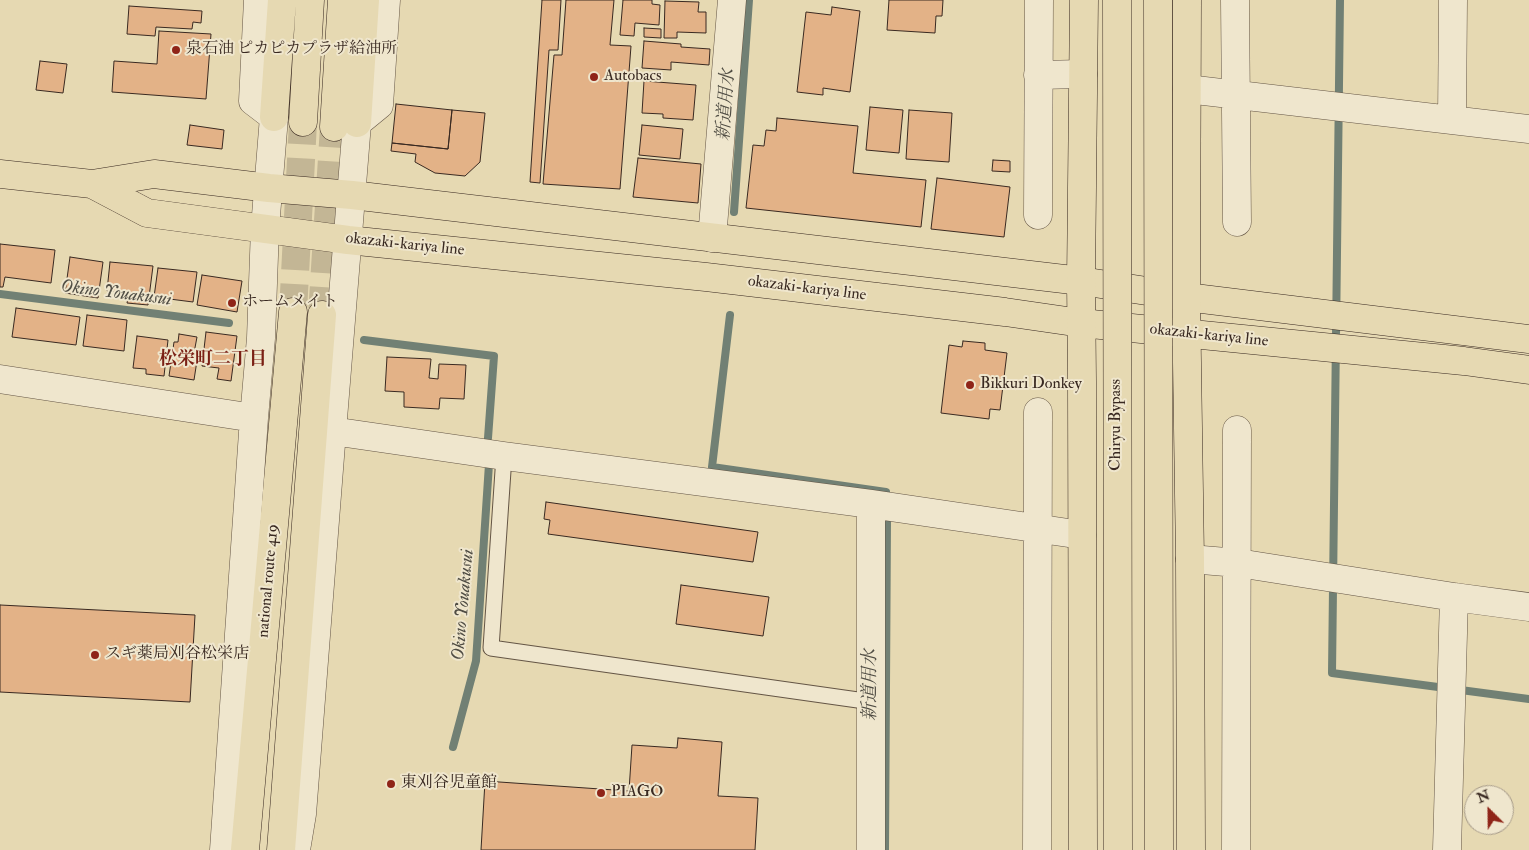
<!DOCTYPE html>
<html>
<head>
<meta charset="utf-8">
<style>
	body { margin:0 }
	#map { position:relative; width:1529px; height:850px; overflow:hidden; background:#e6d9b2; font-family:"IM FELL Double Pica",serif }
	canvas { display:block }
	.north { position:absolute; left:1464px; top:785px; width:50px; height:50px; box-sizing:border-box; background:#efe6cd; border:1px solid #a69a88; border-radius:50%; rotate:337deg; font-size:14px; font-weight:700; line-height:20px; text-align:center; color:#392921 }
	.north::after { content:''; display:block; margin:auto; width:18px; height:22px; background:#8f2418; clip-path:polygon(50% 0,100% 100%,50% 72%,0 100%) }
</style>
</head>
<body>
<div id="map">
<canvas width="1529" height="850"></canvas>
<div class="north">N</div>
</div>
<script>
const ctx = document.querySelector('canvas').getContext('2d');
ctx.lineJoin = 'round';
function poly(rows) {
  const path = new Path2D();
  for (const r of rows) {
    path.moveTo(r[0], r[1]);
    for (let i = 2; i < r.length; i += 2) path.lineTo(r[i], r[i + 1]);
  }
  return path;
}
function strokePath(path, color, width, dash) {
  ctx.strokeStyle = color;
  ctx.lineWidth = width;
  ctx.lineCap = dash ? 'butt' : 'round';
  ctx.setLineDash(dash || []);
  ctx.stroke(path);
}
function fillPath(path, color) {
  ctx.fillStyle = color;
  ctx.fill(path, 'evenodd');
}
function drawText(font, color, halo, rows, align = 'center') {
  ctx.font = font + ' "IM FELL Double Pica","Noto Serif JP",serif';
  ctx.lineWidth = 4;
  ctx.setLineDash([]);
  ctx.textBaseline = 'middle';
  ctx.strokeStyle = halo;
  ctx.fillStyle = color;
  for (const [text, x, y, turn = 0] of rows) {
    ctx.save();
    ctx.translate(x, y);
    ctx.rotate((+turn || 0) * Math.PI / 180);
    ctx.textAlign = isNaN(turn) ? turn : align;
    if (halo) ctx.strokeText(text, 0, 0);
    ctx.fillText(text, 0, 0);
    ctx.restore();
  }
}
strokePath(poly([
	[1340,0,1332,673,1529,699],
	[734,212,749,0],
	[0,294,229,323],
	[730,315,712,467,886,492],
	[364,340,494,356,488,438],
	[453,747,476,661,489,464],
	[885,850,887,521]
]), '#718074', 8);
const building = poly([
	[542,0,561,0,558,50,549,50,540,183,530,182,542,0],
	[566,0,614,0,610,45,631,46,620,189,543,184,554,55,562,55,566,0],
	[623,0,652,0,652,4,660,5,659,25,635,23,634,36,620,35,623,0],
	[889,0,943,0,942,16,936,16,935,33,887,30,889,0],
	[665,1,699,2,698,12,706,12,706,33,677,32,677,38,664,38,665,1],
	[129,6,202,11,201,23,193,22,192,29,156,27,155,36,127,34,129,6],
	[832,7,860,11,850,92,823,88,823,95,797,92,806,12,831,15,832,7],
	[644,28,661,29,661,38,644,37,644,28],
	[159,31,211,34,206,99,112,92,114,61,157,64,159,31],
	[644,41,681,44,681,47,710,49,709,65,671,62,671,70,642,68,644,41],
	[40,61,67,64,63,93,36,90,40,61],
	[644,81,696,85,693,120,663,118,663,114,642,113,644,81],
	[396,104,452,110,448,149,392,143,396,104],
	[870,107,903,110,899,153,866,150,870,107],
	[452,110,485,113,480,162,465,176,435,173,415,162,416,154,391,151,392,143,448,149,452,110],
	[909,110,952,113,949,162,906,159,909,110],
	[777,118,858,126,853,173,926,180,921,227,746,208,753,145,764,146,766,130,776,131,777,118],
	[190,125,224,130,222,149,187,145,190,125],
	[642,125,683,129,680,159,639,155,642,125],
	[638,158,701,164,698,203,633,197,638,158],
	[993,160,1010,161,1010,172,992,171,993,160],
	[937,178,1010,187,1004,237,931,229,937,178],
	[0,244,55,250,51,283,5,277,3,287,0,287,0,244],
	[70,257,103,262,98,298,65,293,70,257],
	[110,262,153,266,148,305,127,303,129,293,107,291,110,262],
	[158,268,197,272,193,302,154,297,158,268],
	[202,275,242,281,237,312,197,305,202,275],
	[16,308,80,317,76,345,12,337,16,308],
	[87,315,127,320,124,351,83,346,87,315],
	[206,332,237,336,231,381,217,379,219,368,202,366,206,332],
	[179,334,197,337,194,353,198,354,194,380,169,376,174,342,178,342,179,334],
	[137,336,168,340,164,376,146,374,146,369,133,368,137,336],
	[963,341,985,343,985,350,1007,353,1000,410,990,409,989,419,941,413,949,345,962,347,963,341],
	[387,357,431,359,429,378,438,379,439,364,466,365,464,399,440,398,439,409,404,407,404,392,385,391,387,357],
	[546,502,758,532,753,562,548,534,550,520,544,519,546,502],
	[681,585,769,597,763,636,676,624,681,585],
	[0,605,195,615,190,702,0,692,0,605],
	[678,738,722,742,718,796,758,798,755,850,481,850,485,781,629,791,632,745,677,748,678,738]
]);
fillPath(building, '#e3b287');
strokePath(building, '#392921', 1);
strokePath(poly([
	[293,312,303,122],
	[322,315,334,127]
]), '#c3b695', 28, [28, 14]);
const lane = poly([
	[504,456,491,648,872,702]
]);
const street = poly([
	[386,0,379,105,357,123,332,431,504,456,871,504,1082,535],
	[1235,0,1237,222],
	[1038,75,1083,74],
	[1187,89,1529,129],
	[1452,120,1453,0],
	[1038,215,1039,0],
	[712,238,732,0],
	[0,379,254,418,261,338,265,228,274,117,253,101,258,0],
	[871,504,871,850],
	[1190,559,1238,563,1454,597,1529,607],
	[224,850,254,418],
	[296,850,302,814,332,431],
	[1037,850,1038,412],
	[1236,850,1237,430],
	[1447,850,1454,597]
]);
const primary = poly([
	[0,174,92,184,154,174,269,188,352,195,1081,281,1186,297,1529,339],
	[92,184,147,213,348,240,706,277,1005,312,1081,323,1464,361,1529,370]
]);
const highway = poly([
	[1187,0,1186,297,1190,559,1191,850],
	[274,117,282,0],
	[303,122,310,0],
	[357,123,365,0],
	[334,127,342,0],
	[245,850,293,312],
	[281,850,322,315],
	[1083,850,1082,381,1081,281,1084,0]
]);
strokePath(lane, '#645545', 17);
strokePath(street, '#645545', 29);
strokePath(primary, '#392921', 29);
strokePath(highway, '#392921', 29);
strokePath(lane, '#efe6cd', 15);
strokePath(street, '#efe6cd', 28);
strokePath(primary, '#e6d9b2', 28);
strokePath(highway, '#e6d9b2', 28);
const highwayBridge = poly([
	[1117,0,1118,850],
	[1158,0,1159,850]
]);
strokePath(highwayBridge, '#392921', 29, []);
strokePath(highwayBridge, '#e6d9b2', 28);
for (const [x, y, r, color] of [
	[176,50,5,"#8f2418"],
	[594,77,5,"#8f2418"],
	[232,303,5,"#8f2418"],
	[970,385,5,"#8f2418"],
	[95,655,5,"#8f2418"],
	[391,784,5,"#8f2418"],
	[601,793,5,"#8f2418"]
]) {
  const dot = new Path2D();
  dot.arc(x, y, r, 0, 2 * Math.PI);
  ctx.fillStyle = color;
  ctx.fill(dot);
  strokePath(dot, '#efe6cd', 2);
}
drawText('16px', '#392921', '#efe6cd', [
	["泉石油 ピカピカプラザ給油所",186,50],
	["Autobacs",604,77],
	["ホームメイト",242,303],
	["Bikkuri Donkey",980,385],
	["スギ薬局刈谷松栄店",105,655],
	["東刈谷児童館",401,784],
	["PIAGO",611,793]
], 'left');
drawText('16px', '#392921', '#efe6cd', [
	["okazaki-kariya line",405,245,6],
	["okazaki-kariya line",807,289,7],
	["okazaki-kariya line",1209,336,6],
	["Chiryu Bypass",1117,425,-90],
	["national route 419",269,581,-85]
]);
drawText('italic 18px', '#504d44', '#efe6cd', [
	["新道用水",727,105,-86],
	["Okino Youakusui",116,294,7],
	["Okino Youakusui",464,605,-85],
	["新道用水",871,685,-90]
]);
drawText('bold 18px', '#7a1f14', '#efe6cd', [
	["松栄町二丁目",213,360]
]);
</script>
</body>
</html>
